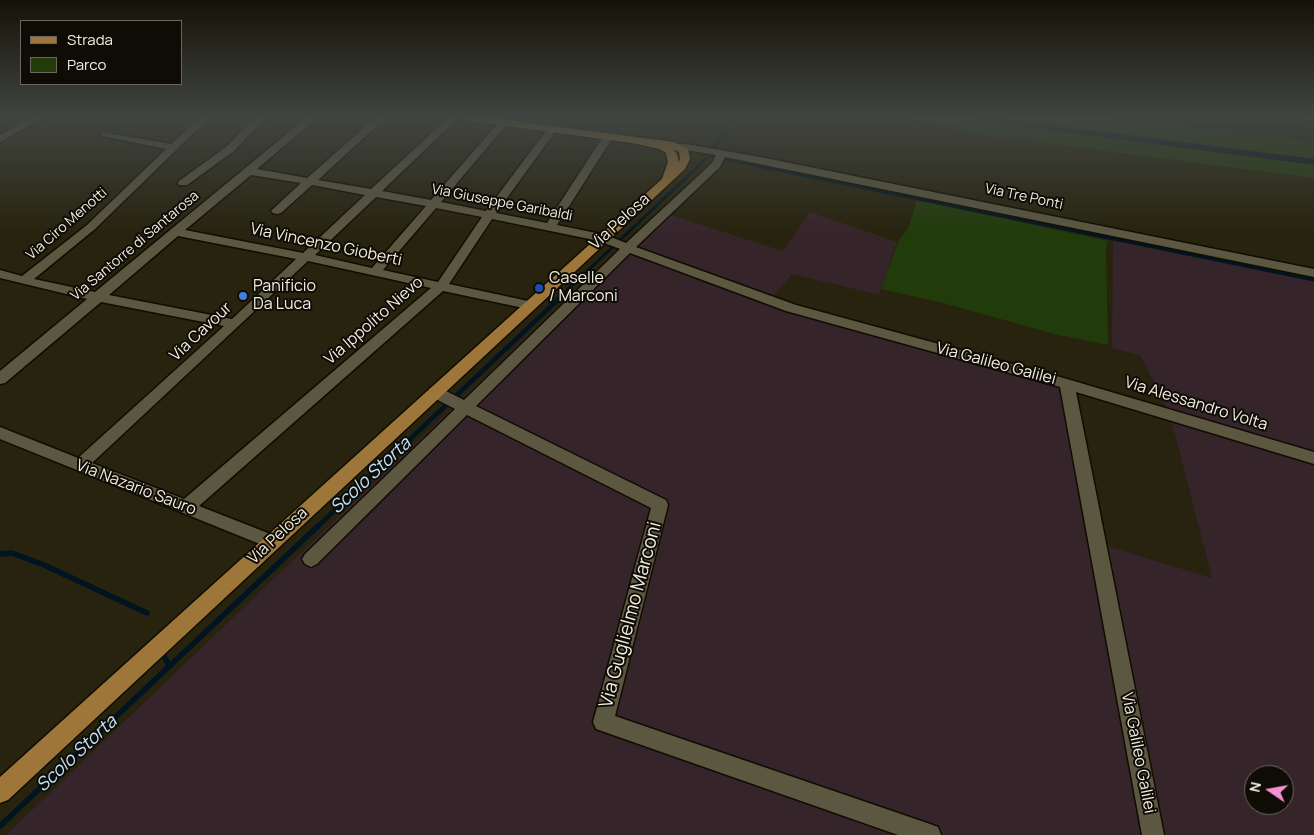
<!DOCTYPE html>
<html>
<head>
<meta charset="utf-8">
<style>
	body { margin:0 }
	#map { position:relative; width:1314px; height:835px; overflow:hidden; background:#27230e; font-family:Manrope,sans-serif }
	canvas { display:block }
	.legend { position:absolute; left:20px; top:20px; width:162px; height:65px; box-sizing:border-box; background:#0e0c05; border:1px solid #68665d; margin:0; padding:6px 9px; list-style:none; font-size:15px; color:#f0ede1 }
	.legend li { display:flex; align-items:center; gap:10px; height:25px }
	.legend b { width:25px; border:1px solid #68665d }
	.north { position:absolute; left:1244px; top:765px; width:50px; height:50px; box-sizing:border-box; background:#0e0c05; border:1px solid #68665d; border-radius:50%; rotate:282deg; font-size:14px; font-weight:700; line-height:20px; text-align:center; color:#f0ede1 }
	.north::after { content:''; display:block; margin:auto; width:18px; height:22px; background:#f591d2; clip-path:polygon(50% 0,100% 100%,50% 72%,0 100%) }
</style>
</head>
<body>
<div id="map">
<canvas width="1314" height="835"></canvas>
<ul class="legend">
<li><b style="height:6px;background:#9f763a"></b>Strada</li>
<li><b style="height:14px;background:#223b0b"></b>Parco</li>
</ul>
<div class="north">N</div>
</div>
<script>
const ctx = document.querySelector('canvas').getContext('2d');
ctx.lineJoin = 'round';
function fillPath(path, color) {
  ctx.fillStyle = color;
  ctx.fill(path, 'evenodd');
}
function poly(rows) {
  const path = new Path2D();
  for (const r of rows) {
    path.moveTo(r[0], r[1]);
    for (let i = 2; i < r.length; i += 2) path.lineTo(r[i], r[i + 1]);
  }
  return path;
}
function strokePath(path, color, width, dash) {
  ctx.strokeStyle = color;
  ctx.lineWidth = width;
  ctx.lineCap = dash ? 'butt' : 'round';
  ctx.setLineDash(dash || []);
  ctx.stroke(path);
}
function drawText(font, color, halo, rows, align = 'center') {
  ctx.font = font + ' Manrope,sans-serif';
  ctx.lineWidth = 4;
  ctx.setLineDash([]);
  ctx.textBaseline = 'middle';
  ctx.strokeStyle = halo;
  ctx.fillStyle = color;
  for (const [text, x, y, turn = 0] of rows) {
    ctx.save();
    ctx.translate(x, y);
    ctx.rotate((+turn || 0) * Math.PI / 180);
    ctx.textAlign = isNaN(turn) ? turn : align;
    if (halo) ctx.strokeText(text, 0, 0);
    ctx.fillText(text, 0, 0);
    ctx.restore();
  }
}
fillPath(poly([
	[658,211,783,251,810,212,897,242,879,295,792,274,770,300,1072,387,1103,545,1212,578,1170,415,1141,356,1112,348,1113,239,1314,280,1314,835,6,835],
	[1254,775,1284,775,1284,805,1254,805]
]), '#36242b');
fillPath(poly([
	[894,118,1114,118,1314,142,1314,178,959,132,958,125],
	[917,200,1108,241,1106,247,1108,345,1054,334,943,303,881,289,898,242,909,226]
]), '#223b0b');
strokePath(poly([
	[709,156,1314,280],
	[563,294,709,156,732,118]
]), '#011421', 3);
strokePath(poly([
	[317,527,565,293]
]), '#011421', 4.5);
strokePath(poly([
	[0,554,12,553,44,565,147,613],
	[164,656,169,666],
	[0,826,318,526]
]), '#011421', 5.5);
fillPath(poly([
	[974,118,996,118,1314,159,1314,165,978,121,974,118]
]), '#011421');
const minor = poly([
	[30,118,42,118,0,142,0,135,30,118],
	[199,118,209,118,95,229,34,279,95,292,306,118,317,118,257,169,307,178,375,118,385,118,318,180,371,189,448,118,458,118,382,191,431,200,501,120,507,120,507,124,441,202,486,211,549,127,555,127,557,129,496,213,547,223,604,135,612,135,613,137,557,225,606,235,626,243,712,163,716,155,686,150,664,150,659,147,664,144,686,144,765,158,1314,269,1314,277,725,157,720,167,636,247,796,305,1067,379,1314,452,1314,464,1076,392,1164,835,1142,835,1060,387,786,311,630,253,476,406,666,500,668,505,615,716,930,824,938,827,941,835,898,835,596,729,593,722,651,508,467,415,317,564,311,567,305,564,302,559,305,554,455,409,430,396,428,392,430,388,435,387,440,388,464,400,620,249,599,241,492,219,449,284,533,302,535,305,533,308,528,309,443,291,199,506,278,537,281,542,278,547,272,549,0,439,0,427,78,458,224,326,101,302,5,383,0,384,0,371,87,299,0,278,0,270,22,276,87,225,166,149,102,136,102,132,171,144,199,118],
	[251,175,301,183,273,209,271,211,273,213,277,214,281,213,312,185,365,195,303,253,185,230,251,175],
	[376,197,426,206,372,268,315,255,376,197],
	[436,208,482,217,438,282,383,270,436,208],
	[178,236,296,259,232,319,109,295,178,236],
	[308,261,431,288,184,499,92,463,308,261],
	[255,118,265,118,234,151,187,185,179,185,178,183,179,181,226,147,255,118]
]);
const major = poly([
	[465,118,490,118,674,142,688,149,690,159,685,169,8,800,0,803,0,777,662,179,668,162,666,153,660,149,632,143,470,121,465,118],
	[674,149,679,152,680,159,678,162,678,157,674,149],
	[1307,118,1314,118,1314,121,1309,120,1307,118]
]);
strokePath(minor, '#100c00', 3);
strokePath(major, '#100c00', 3);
fillPath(minor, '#5b5741');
fillPath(major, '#9f763a');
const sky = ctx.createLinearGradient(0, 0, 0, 235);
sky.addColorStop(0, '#151308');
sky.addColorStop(0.5, '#414541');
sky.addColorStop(1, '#41454100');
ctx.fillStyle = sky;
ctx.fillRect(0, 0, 1314, 235);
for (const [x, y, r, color] of [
	[539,288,5,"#1a4fb4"],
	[243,296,5,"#3f7fe0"]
]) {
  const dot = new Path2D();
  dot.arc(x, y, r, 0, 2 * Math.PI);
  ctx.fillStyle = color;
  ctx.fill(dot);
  strokePath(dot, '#0e0c05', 2);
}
drawText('14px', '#f0ede1', '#0e0c05', [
	["Via Tre Ponti",1024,197,12],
	["Via Giuseppe Garibaldi",502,203,11],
	["Via Ciro Menotti",67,224,-41],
	["Via Santorre di Santarosa",135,246,-40]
]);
drawText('16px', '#f0ede1', '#0e0c05', [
	["Via Pelosa",620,222,-42],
	["Via Vincenzo Gioberti",326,245,12],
	["Via Ippolito Nievo",374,321,-41],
	["Via Cavour",201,332,-43],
	["Via Galileo Galilei",996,364,15],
	["Via Alessandro Volta",1196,404,17],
	["Via Nazario Sauro",136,488,21],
	["Via Pelosa",278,536,-43],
	["Via Galileo Galilei",1138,753,79]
]);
drawText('16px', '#f0ede1', '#0e0c05', [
	["Caselle",549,279],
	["/ Marconi",549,297],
	["Panificio",253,287],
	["Da Luca",253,305]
], 'left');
drawText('italic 18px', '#c1e5fe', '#0e0c05', [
	["Scolo Storta",371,476,-43],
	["Scolo Storta",77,754,-43]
]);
drawText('19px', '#f0ede1', '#0e0c05', [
	["Via Guglielmo Marconi",631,615,-75]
]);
</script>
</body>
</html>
